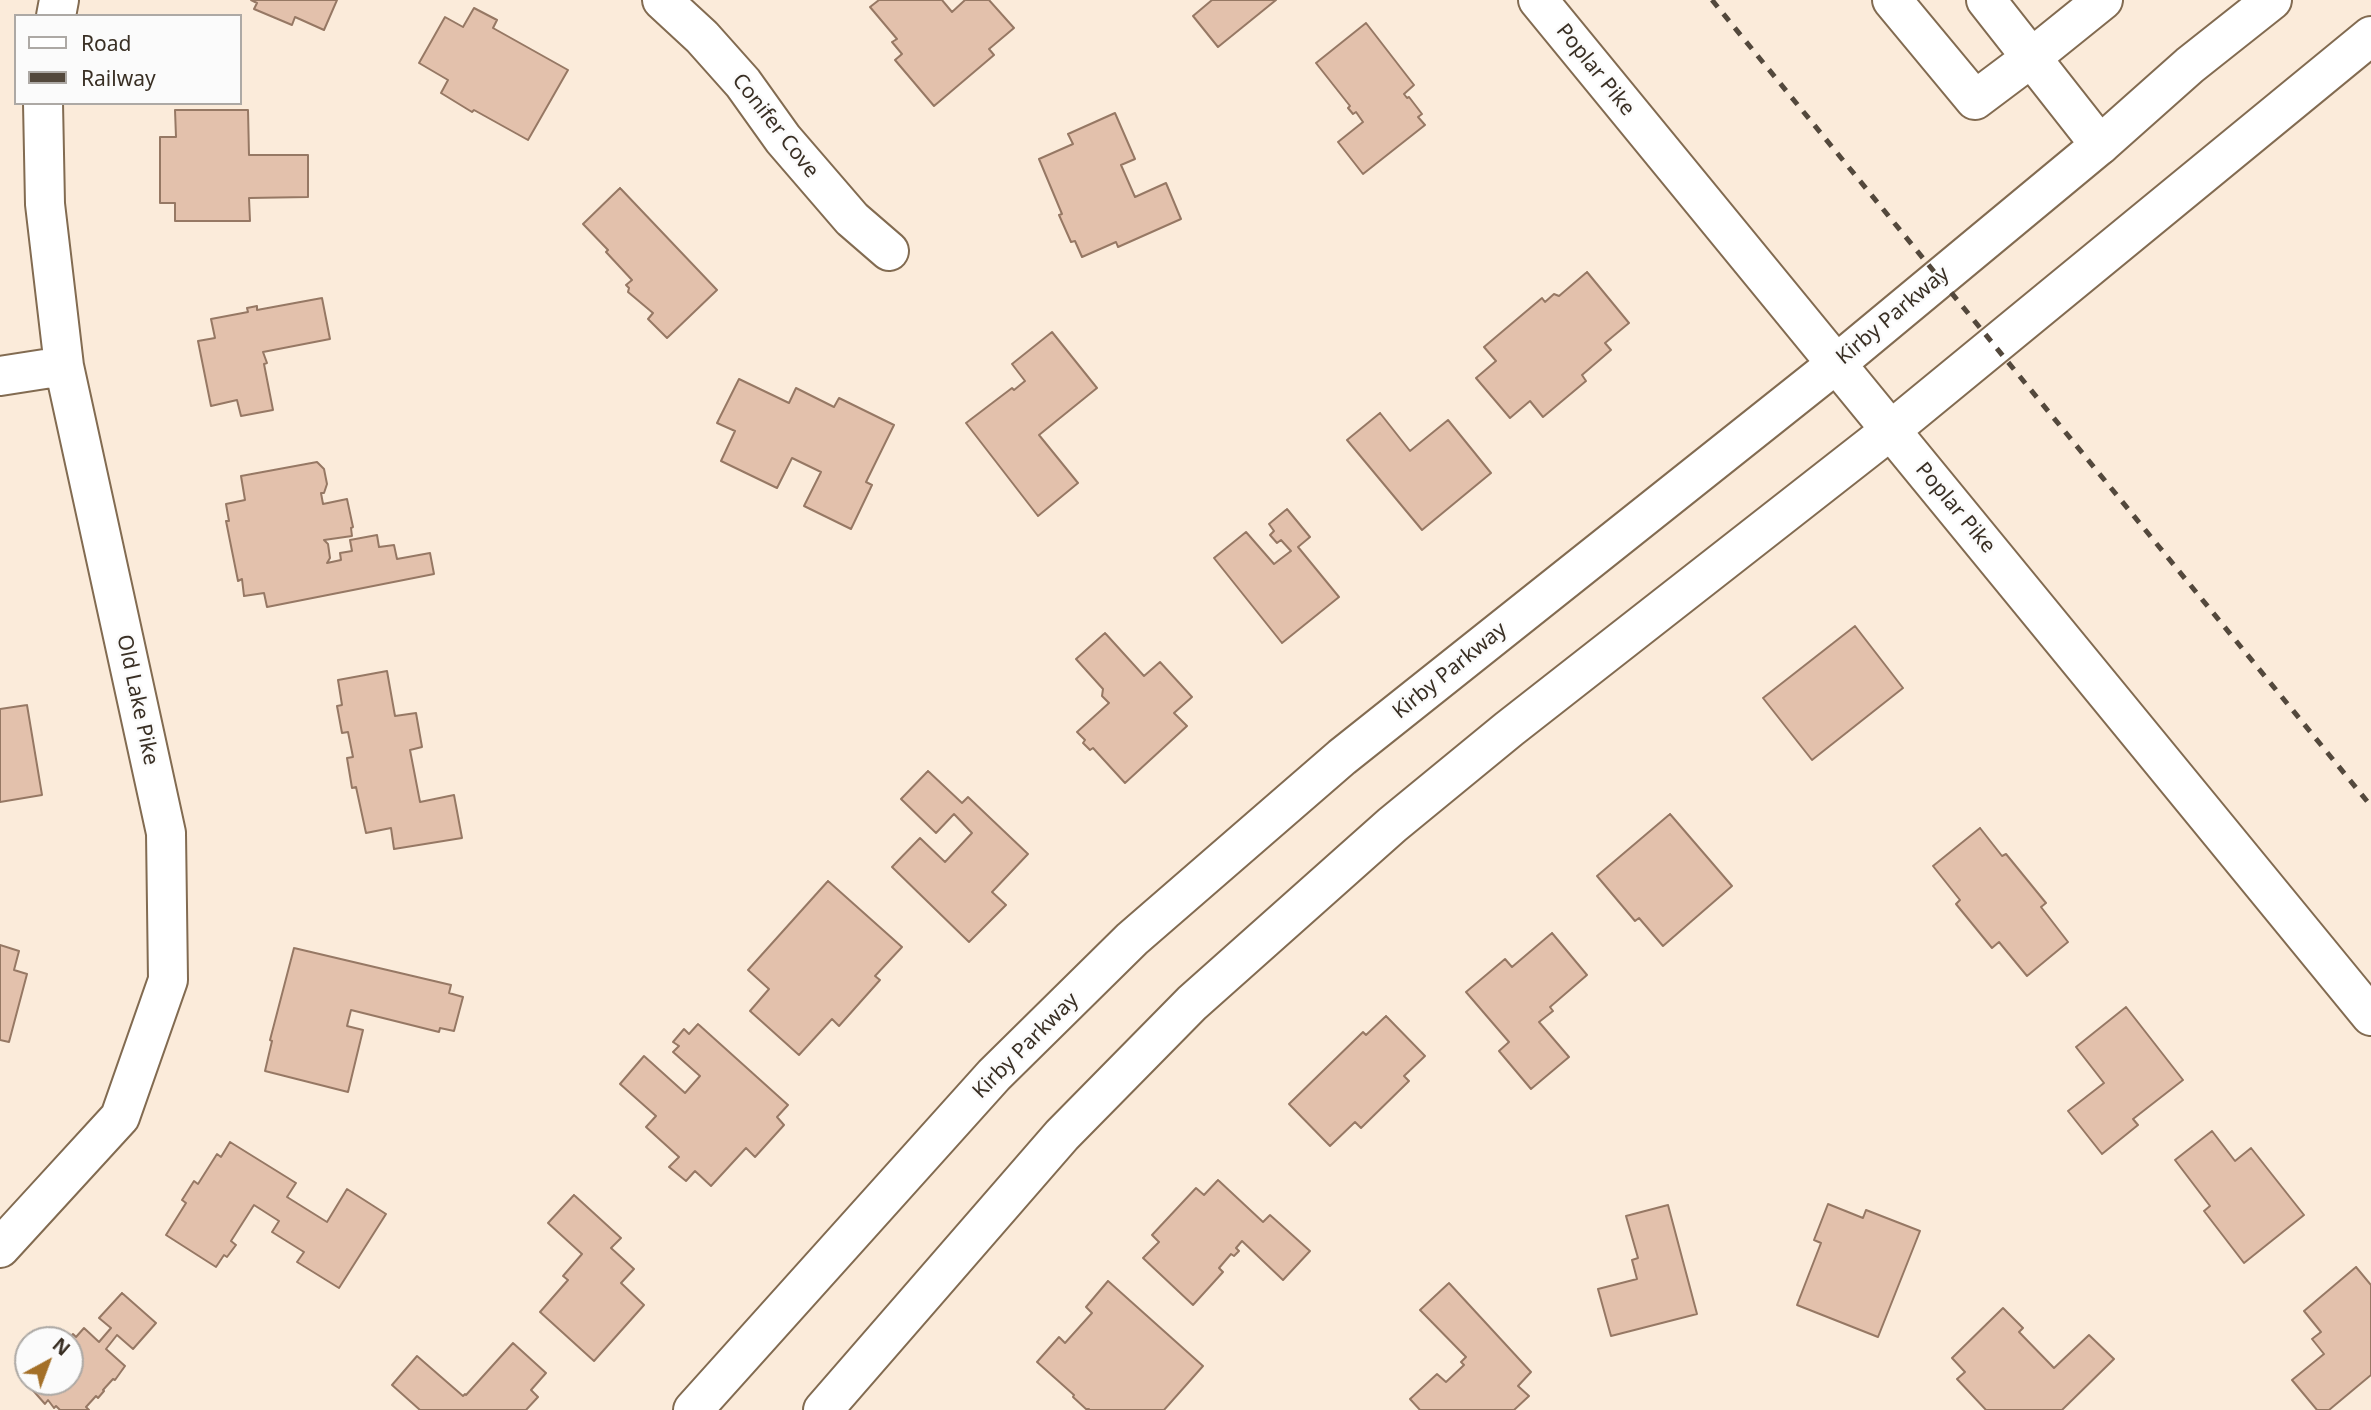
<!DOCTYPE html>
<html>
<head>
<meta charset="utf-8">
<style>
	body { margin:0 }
	#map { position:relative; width:2371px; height:1410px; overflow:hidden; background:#fbebda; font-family:"Noto Sans",sans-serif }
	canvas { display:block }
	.legend { position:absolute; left:14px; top:14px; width:228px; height:91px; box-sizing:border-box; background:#fbfbfb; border:2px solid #ada9a5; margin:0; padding:9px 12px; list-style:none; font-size:21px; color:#392f24 }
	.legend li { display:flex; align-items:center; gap:14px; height:35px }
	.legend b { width:35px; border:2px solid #ada9a5 }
	.north { position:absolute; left:14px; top:1326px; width:70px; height:70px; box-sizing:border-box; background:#fbfbfb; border:2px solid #ada9a5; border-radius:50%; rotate:41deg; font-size:19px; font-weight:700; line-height:28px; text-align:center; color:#392f24 }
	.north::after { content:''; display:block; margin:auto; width:24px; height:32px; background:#a47028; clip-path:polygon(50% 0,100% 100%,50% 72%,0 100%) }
</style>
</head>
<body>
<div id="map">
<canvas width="2371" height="1410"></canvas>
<ul class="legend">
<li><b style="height:9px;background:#fff"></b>Road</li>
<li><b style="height:9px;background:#53483c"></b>Railway</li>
</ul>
<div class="north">N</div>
</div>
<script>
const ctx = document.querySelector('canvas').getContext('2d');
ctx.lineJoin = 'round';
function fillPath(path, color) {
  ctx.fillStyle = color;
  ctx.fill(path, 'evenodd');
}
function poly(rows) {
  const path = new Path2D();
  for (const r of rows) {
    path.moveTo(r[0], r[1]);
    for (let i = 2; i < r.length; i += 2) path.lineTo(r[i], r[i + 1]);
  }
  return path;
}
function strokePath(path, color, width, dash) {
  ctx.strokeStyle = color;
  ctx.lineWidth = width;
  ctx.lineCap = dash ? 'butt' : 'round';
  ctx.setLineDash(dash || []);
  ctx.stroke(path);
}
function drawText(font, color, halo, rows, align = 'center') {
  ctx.font = font + ' "Noto Sans",sans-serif';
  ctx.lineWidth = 5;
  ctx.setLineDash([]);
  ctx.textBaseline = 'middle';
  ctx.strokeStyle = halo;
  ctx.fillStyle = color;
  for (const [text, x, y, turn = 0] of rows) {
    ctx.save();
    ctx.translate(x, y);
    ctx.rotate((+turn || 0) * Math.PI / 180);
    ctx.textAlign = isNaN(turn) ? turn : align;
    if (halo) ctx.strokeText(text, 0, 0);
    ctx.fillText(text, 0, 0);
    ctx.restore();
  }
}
const building = poly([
	[251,0,337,0,324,30,295,17,292,25,254,9,257,3,251,0],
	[879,0,942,0,952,12,965,0,989,0,1014,28,989,49,994,55,934,106,895,60,902,54,892,42,897,39,870,7,879,0],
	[1212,0,1276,0,1218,47,1193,16,1212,0],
	[474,8,497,20,493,28,568,70,528,140,474,110,472,112,441,93,448,80,419,63,445,17,463,27,474,8],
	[1366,23,1414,85,1404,94,1407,98,1409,97,1422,114,1418,117,1425,125,1363,174,1338,142,1363,122,1356,112,1353,114,1348,108,1350,106,1316,63,1366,23],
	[175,110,248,110,249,155,308,155,308,197,249,198,250,221,175,221,175,203,160,203,160,137,176,137,175,110],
	[1115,113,1135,159,1121,165,1135,197,1166,183,1181,219,1118,247,1116,242,1082,257,1075,241,1071,242,1059,215,1062,214,1039,159,1073,144,1068,134,1115,113],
	[620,188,717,290,667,338,648,319,653,313,628,292,629,288,626,285,632,280,606,252,608,250,583,224,620,188],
	[1587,272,1629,323,1605,343,1611,350,1582,375,1586,381,1543,417,1530,401,1510,418,1476,378,1496,361,1484,347,1542,298,1545,302,1554,294,1559,296,1587,272],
	[322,298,330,339,263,352,267,363,264,364,273,410,241,416,237,400,211,406,198,341,215,338,211,319,248,312,247,308,257,306,257,310,322,298],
	[1052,332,1097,388,1039,435,1078,483,1038,516,966,423,1012,388,1014,390,1025,381,1012,364,1052,332],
	[739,379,789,403,796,388,834,407,839,398,894,425,866,482,872,485,851,529,804,506,821,472,792,458,777,488,721,461,735,431,717,423,739,379],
	[1380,413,1410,451,1448,420,1491,473,1422,530,1347,440,1380,413],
	[317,462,324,469,327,484,324,493,321,493,323,504,347,499,353,527,351,528,352,536,324,540,328,544,330,558,327,563,341,560,340,553,352,551,350,540,377,535,379,547,394,545,397,559,430,553,434,574,267,607,264,593,244,596,242,579,238,581,226,521,229,521,226,504,245,500,241,476,317,462],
	[1287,509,1310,537,1298,547,1339,597,1282,643,1214,558,1246,532,1274,564,1291,551,1281,540,1277,543,1270,535,1274,531,1269,524,1287,509],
	[1855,626,1903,688,1812,760,1763,698,1855,626],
	[1105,633,1144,676,1160,662,1192,697,1174,713,1187,726,1125,783,1093,748,1090,750,1083,743,1085,740,1077,732,1109,703,1102,696,1103,689,1076,659,1105,633],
	[387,671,395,716,416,713,422,747,410,750,420,802,454,795,462,838,394,849,391,828,366,833,356,787,352,788,347,758,353,757,348,732,342,733,337,706,342,705,338,680,387,671],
	[27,705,42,795,0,802,0,709,27,705],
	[928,771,962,803,968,797,1028,854,992,892,1006,905,969,942,892,867,920,838,945,862,972,833,954,814,936,833,901,799,928,771],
	[1670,814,1732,886,1663,946,1639,918,1635,921,1597,876,1670,814],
	[1980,828,2002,856,2006,854,2046,903,2041,907,2068,942,2027,976,1999,942,1992,948,1956,904,1960,900,1933,866,1980,828],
	[828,881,902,947,875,976,880,980,839,1026,832,1019,799,1055,750,1011,769,989,748,970,828,881],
	[1552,933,1587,975,1550,1007,1553,1011,1539,1022,1569,1057,1531,1089,1499,1051,1509,1042,1466,992,1505,959,1512,967,1552,933],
	[0,945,19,951,14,970,27,974,9,1042,0,1040,0,945],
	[294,948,451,985,449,993,463,997,454,1031,440,1028,439,1032,351,1010,347,1026,363,1030,348,1092,265,1071,272,1041,270,1040,294,948],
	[2126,1007,2183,1080,2133,1119,2138,1125,2102,1154,2068,1111,2104,1083,2076,1047,2126,1007],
	[1386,1016,1425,1056,1404,1076,1409,1081,1361,1128,1355,1122,1330,1146,1289,1104,1363,1032,1366,1035,1386,1016],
	[698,1024,788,1105,777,1117,784,1125,755,1157,746,1148,711,1186,695,1171,686,1181,669,1167,679,1157,646,1127,656,1116,620,1084,644,1056,685,1093,700,1076,673,1052,679,1046,673,1042,684,1029,689,1034,698,1024],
	[2212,1131,2235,1161,2251,1148,2304,1215,2244,1263,2204,1211,2210,1206,2175,1160,2212,1131],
	[230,1142,296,1183,287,1197,327,1222,347,1189,386,1214,339,1288,297,1262,304,1252,272,1232,279,1221,254,1205,231,1241,236,1245,227,1257,224,1255,216,1267,166,1235,186,1203,182,1200,194,1181,198,1184,217,1154,221,1157,230,1142],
	[1218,1180,1263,1222,1270,1215,1310,1251,1283,1280,1242,1241,1236,1248,1239,1251,1234,1256,1231,1254,1219,1268,1223,1272,1193,1305,1143,1258,1159,1242,1152,1235,1196,1188,1204,1195,1218,1180],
	[574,1195,621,1238,611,1248,634,1269,621,1283,644,1305,594,1361,540,1312,568,1280,563,1276,582,1254,548,1223,574,1195],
	[1828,1204,1863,1218,1866,1210,1920,1231,1878,1337,1797,1305,1821,1243,1814,1240,1828,1204],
	[1668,1205,1697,1314,1611,1336,1598,1289,1637,1279,1632,1260,1638,1258,1626,1216,1668,1205],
	[2356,1267,2371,1285,2371,1375,2329,1410,2317,1410,2292,1380,2324,1354,2312,1339,2321,1332,2304,1311,2356,1267],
	[1108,1281,1203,1366,1164,1410,1087,1410,1089,1409,1086,1409,1073,1397,1074,1395,1037,1362,1059,1337,1065,1343,1092,1313,1086,1307,1108,1281],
	[1449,1283,1531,1372,1518,1386,1529,1396,1514,1410,1420,1410,1410,1399,1437,1374,1446,1382,1464,1365,1461,1362,1466,1357,1420,1310,1449,1283],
	[122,1293,156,1323,133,1349,117,1335,106,1349,125,1366,115,1380,113,1379,103,1390,104,1391,98,1398,96,1396,86,1407,89,1410,60,1410,56,1406,54,1408,48,1400,45,1404,30,1387,35,1382,70,1382,71,1343,68,1340,73,1334,76,1337,84,1328,99,1342,111,1328,99,1318,122,1293],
	[2003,1308,2023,1328,2019,1332,2054,1368,2089,1335,2114,1359,2062,1410,1986,1410,1957,1379,1965,1372,1952,1358,2003,1308],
	[513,1343,546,1373,531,1390,538,1397,526,1410,420,1410,392,1385,417,1356,463,1396,465,1394,466,1395,513,1343]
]);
fillPath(building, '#e3c1ac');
strokePath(building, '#967864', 2);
const minor = poly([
	[662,0,702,37,743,83,783,139,852,219,889,251],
	[1892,0,1975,100,2031,58,2103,0],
	[1986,0,2100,145],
	[56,16,59,0],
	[0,376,64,366],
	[0,1248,120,1117,168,980,166,833,64,366,45,204,43,103]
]);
const major = poly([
	[1538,0,2371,1016],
	[693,1410,994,1075,1132,939,1342,757,1836,364,2100,145,2190,65,2272,0],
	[823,1410,1062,1135,1192,1003,1392,825,1509,729,1891,430,2371,36]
]);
strokePath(minor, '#826b51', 42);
strokePath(major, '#826b51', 42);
strokePath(minor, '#fff', 38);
strokePath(major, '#fff', 38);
strokePath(poly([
	[1712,0,2371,806]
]), '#53483c', 5, [9, 9]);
drawText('21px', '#392f24', '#fbfbfb', [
	["Poplar Pike",1595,70,51],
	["Conifer Cove",775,126,52],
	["Kirby Parkway",1893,316,-40],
	["Poplar Pike",1955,508,50],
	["Kirby Parkway",1450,671,-39],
	["Old Lake Pike",137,700,78],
	["Kirby Parkway",1026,1046,-45]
]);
</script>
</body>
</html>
